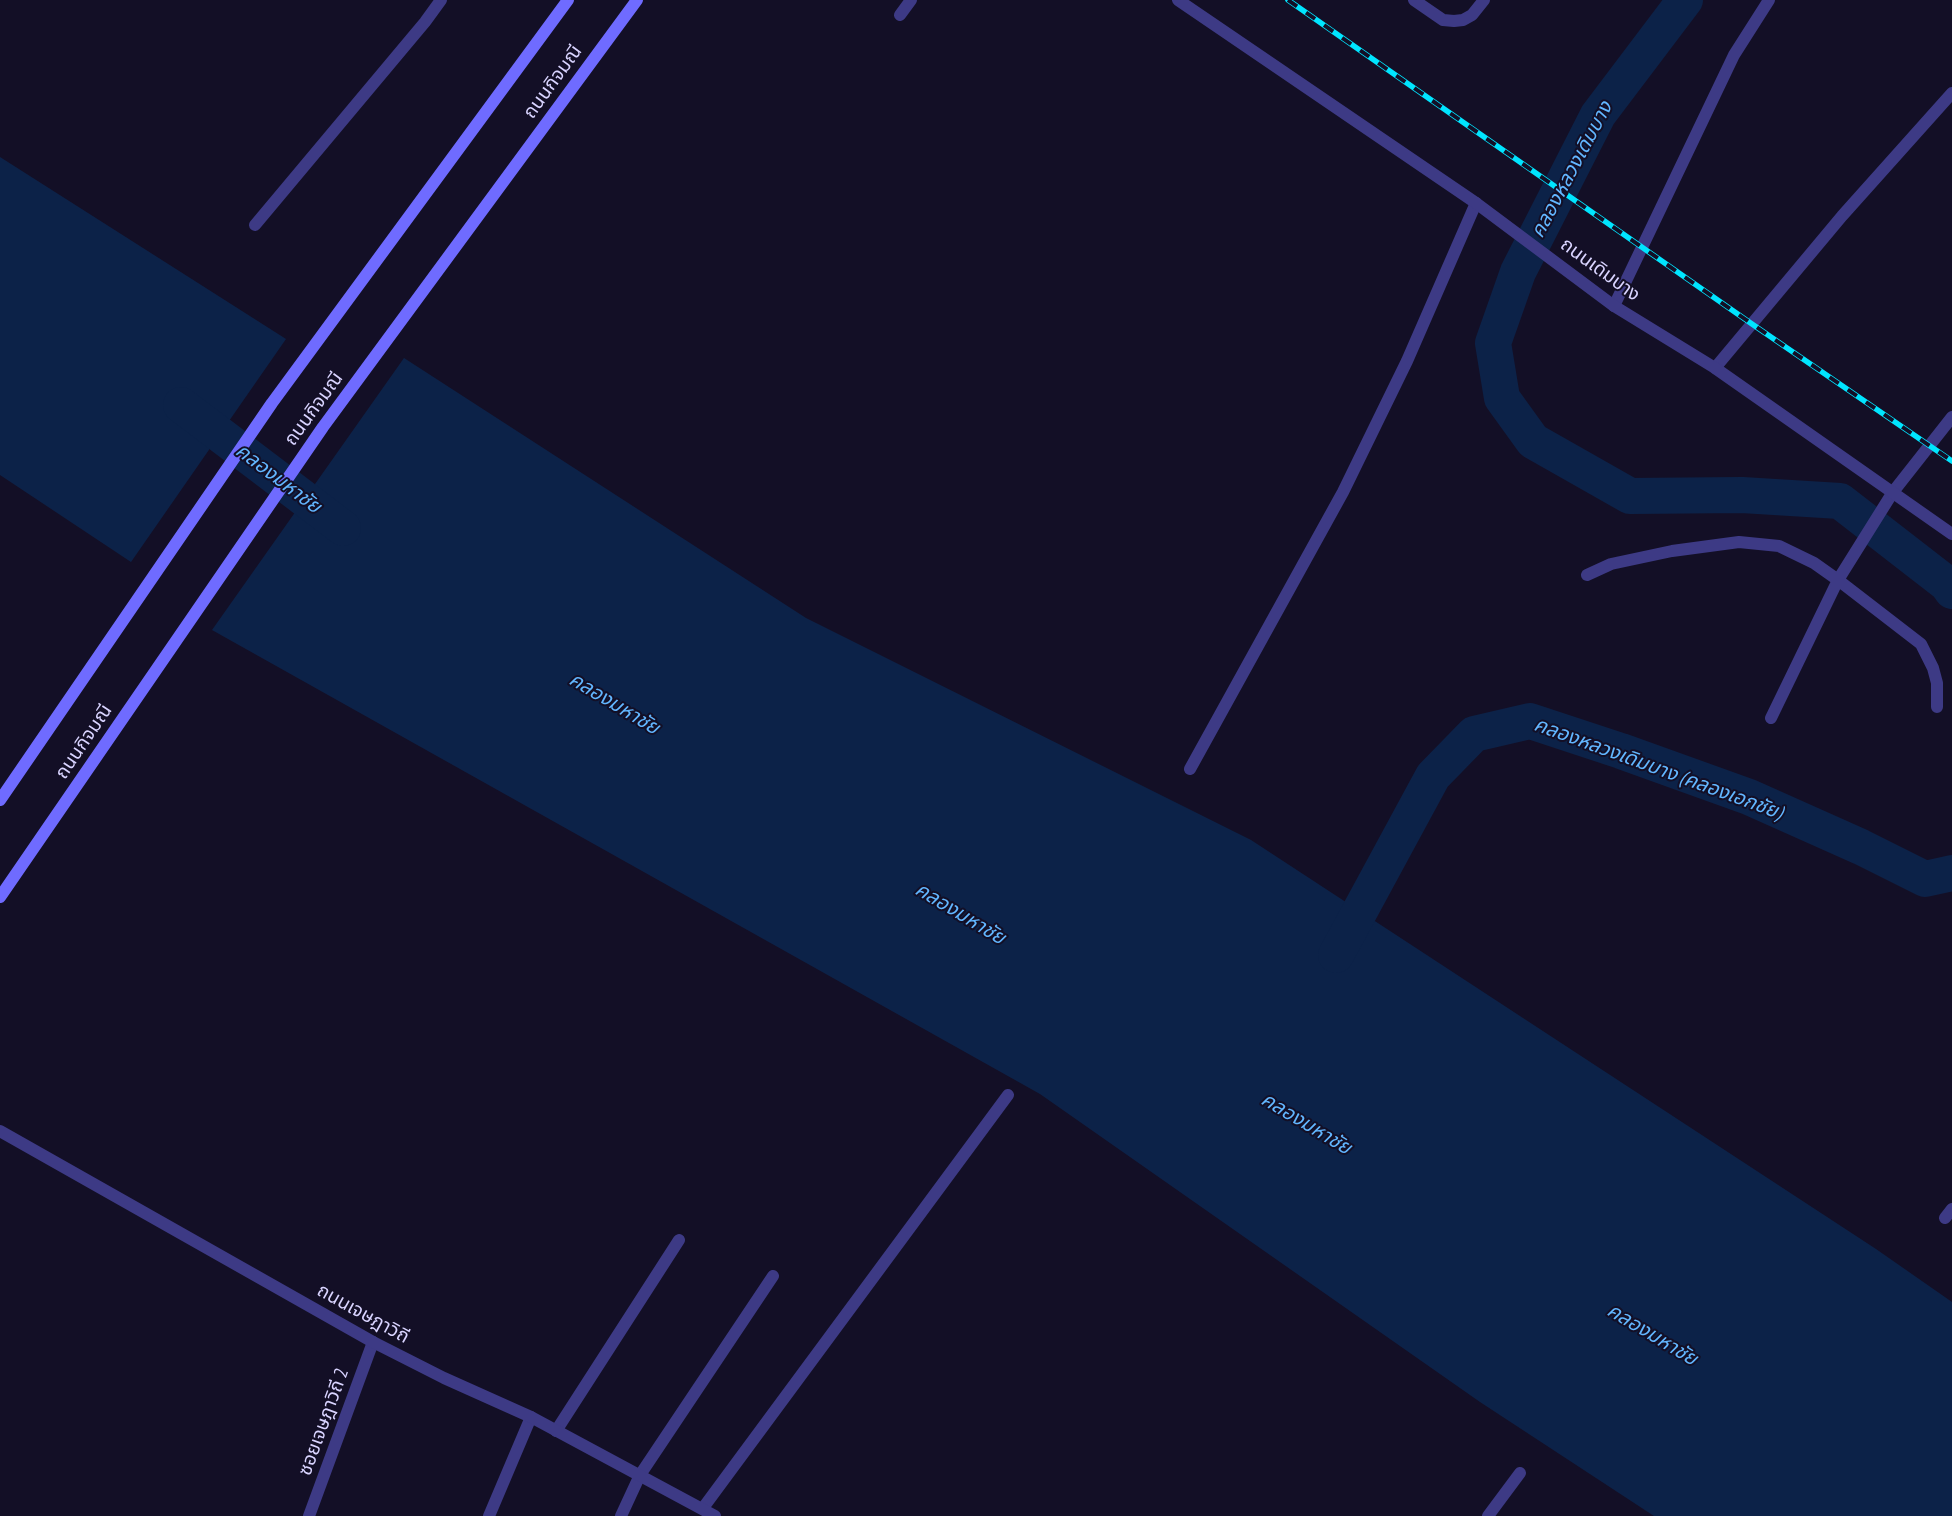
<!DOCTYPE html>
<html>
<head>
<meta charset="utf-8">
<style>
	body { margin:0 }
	canvas { display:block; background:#130f26 }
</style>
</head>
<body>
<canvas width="1952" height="1516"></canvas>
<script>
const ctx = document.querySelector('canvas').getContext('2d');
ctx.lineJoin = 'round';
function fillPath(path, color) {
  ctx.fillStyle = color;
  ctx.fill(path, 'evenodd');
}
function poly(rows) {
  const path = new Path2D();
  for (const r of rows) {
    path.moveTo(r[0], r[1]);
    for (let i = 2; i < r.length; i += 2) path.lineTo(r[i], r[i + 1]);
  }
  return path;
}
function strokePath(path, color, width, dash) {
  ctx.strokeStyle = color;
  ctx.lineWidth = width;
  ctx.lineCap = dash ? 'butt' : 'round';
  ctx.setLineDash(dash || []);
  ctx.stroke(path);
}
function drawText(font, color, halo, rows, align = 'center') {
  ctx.font = font + ' "PT Sans Narrow","Noto Sans Thai",sans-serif';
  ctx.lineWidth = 4;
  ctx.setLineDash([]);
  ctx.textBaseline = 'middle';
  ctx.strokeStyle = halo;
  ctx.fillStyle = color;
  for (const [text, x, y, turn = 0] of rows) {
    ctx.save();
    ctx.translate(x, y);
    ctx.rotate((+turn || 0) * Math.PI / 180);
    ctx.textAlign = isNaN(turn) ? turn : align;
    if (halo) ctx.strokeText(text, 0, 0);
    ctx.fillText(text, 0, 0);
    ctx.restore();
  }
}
fillPath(poly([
	[0,157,286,339,131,562,0,475],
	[404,358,806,618,1251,840,1876,1249,1952,1302,1952,1516,1654,1516,1480,1402,1040,1094,212,630]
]), '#0c2248');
strokePath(poly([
	[1685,0,1598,115,1518,272,1493,343,1502,398,1533,441,1630,496,1742,495,1840,501,1947,584,1952,591],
	[181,405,343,528],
	[1336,955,1433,776,1474,734,1530,721,1621,751,1749,797,1861,847,1925,879,1952,873]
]), '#0c2248', 36);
strokePath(poly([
	[1945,1218,1952,1209],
	[556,1431,679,1240],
	[489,1516,531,1417]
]), '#3d3a85', 12);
strokePath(poly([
	[1414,0,1443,20,1454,21,1463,20,1472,15,1484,0],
	[900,15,911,0],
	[255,225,425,22,441,0],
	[1614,306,1734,55,1769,0],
	[1715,368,1842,216,1952,93],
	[1587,575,1611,564,1672,551,1739,542,1779,546,1814,563,1838,580,1893,492,1952,417],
	[1771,718,1838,580,1921,644,1933,668,1937,683,1937,707],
	[1190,769,1343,492,1407,361,1476,203],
	[703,1508,1008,1095],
	[309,1516,373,1342],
	[621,1516,640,1475,773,1276],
	[1488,1516,1520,1473]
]), '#3d3a85', 12);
strokePath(poly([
	[1178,0,1476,203,1614,306,1715,368,1952,534],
	[0,1131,373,1342,444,1378,531,1417,715,1516]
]), '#3d3a85', 12);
strokePath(poly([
	[0,800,272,403,568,0],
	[0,897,323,427,637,0]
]), '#6f6bff', 12);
const rail = poly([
	[1288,0,1752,324,1952,461]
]);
strokePath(rail, '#00e5ff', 5.5);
strokePath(rail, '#130f26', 4, [11]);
drawText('19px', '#d9d4ff', '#130f26', [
	["ถนนกิจมณี",553,82,-54],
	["ถนนเดิมบาง",1600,270,36],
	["ถนนกิจมณี",314,409,-54],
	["ถนนกิจมณี",84,742,-56],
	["ถนนเจษฎาวิถี",363,1314,29],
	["ซอยเจษฎาวิถี 2",324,1422,-70]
]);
drawText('italic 20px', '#62b6ff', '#130f26', [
	["คลองหลวงเดิมบาง",1572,170,-62],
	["คลองมหาชัย",278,479,37],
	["คลองมหาชัย",614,704,31],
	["คลองหลวงเดิมบาง (คลองเอกชัย)",1658,769,20],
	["คลองมหาชัย",960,914,31],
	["คลองมหาชัย",1306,1124,31],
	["คลองมหาชัย",1652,1335,31]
]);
</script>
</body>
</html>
